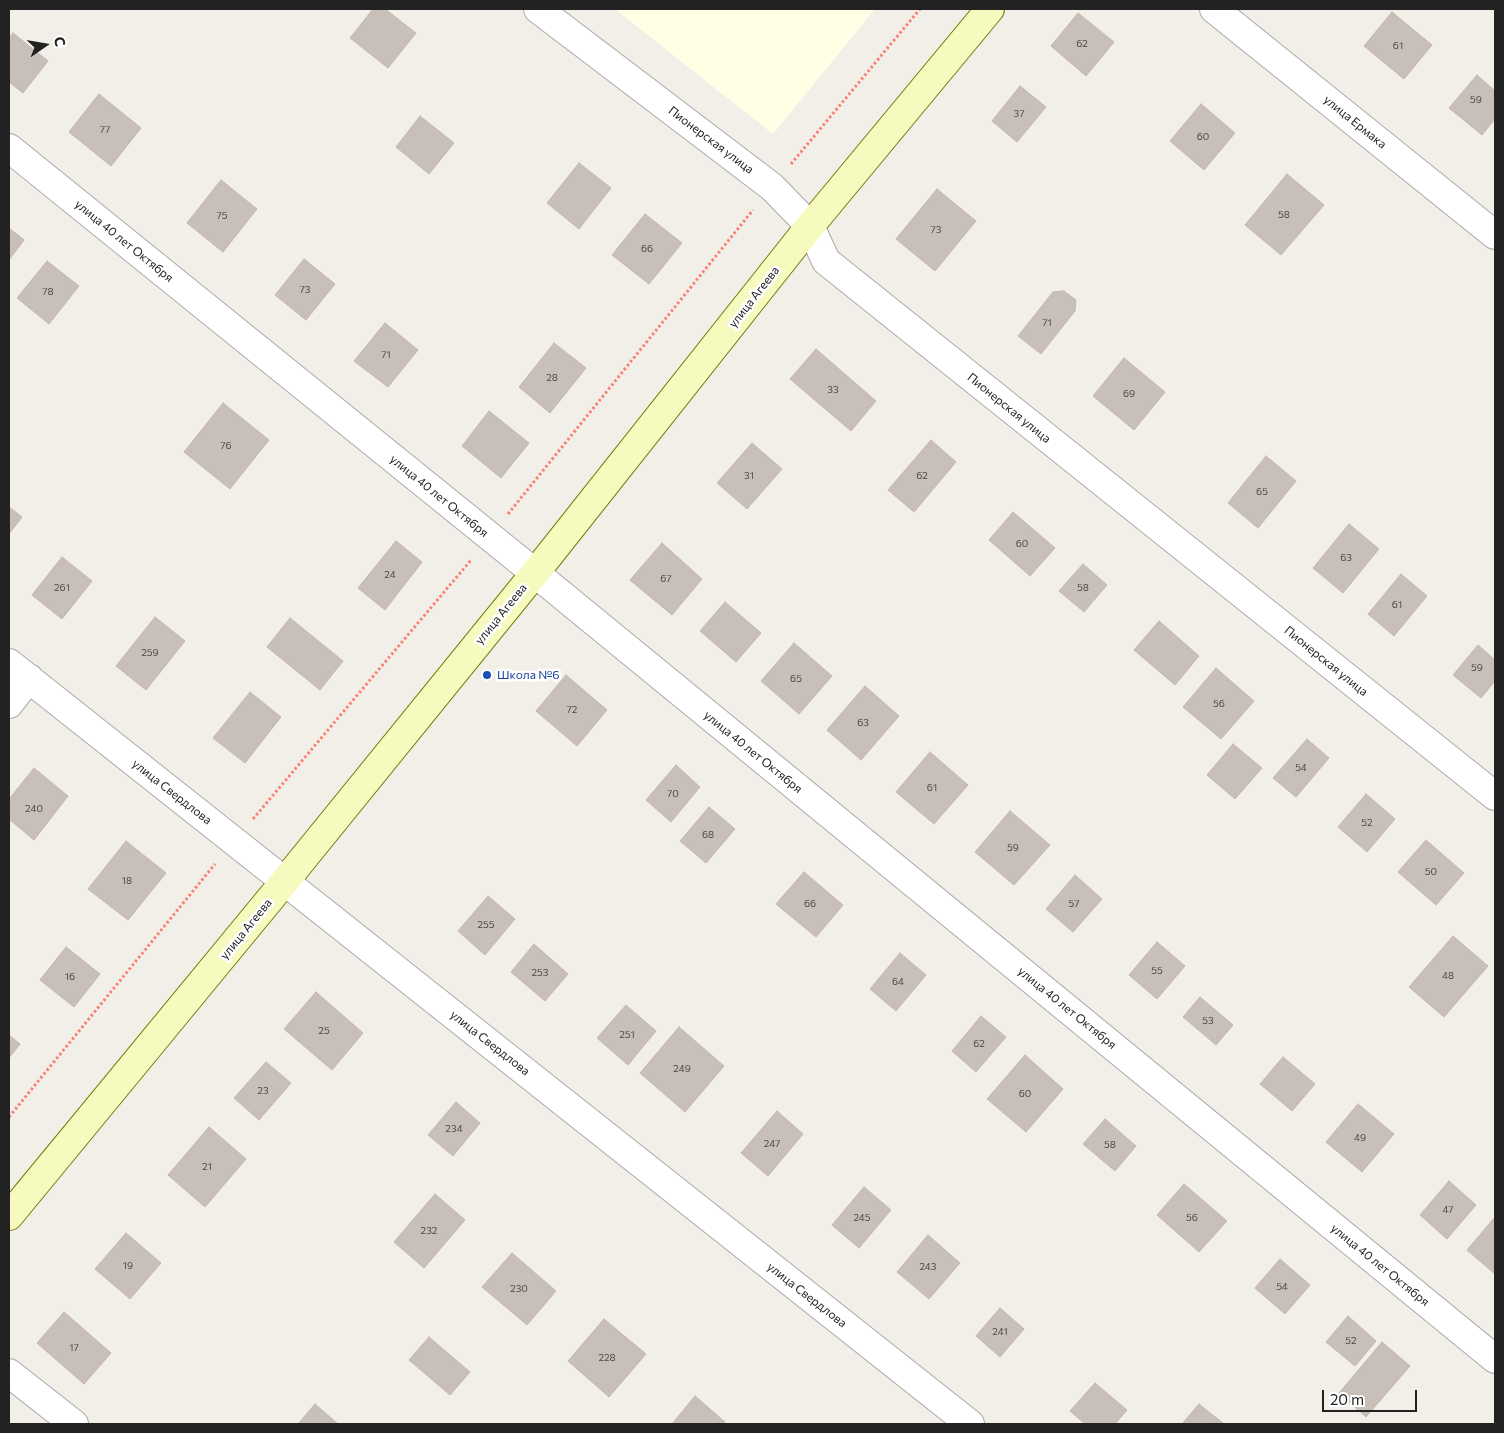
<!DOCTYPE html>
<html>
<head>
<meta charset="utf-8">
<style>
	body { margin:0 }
	#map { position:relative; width:1504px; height:1433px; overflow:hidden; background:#f2efe9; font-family:Commissioner,sans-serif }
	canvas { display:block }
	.frame { position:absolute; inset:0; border:10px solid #222; pointer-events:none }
	.north { position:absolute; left:20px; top:20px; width:50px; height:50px; -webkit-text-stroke:4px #fff; paint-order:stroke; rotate:77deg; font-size:14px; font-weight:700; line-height:20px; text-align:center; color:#222 }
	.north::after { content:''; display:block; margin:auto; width:18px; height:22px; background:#222; clip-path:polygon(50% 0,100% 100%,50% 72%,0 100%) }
	.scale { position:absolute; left:1322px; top:1390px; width:95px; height:22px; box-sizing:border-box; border:2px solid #222; border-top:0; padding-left:6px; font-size:15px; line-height:18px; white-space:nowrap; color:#222; -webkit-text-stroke:4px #fff; paint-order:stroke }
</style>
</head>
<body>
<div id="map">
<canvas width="1504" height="1433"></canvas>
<div class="frame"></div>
<div class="north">С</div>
<div class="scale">20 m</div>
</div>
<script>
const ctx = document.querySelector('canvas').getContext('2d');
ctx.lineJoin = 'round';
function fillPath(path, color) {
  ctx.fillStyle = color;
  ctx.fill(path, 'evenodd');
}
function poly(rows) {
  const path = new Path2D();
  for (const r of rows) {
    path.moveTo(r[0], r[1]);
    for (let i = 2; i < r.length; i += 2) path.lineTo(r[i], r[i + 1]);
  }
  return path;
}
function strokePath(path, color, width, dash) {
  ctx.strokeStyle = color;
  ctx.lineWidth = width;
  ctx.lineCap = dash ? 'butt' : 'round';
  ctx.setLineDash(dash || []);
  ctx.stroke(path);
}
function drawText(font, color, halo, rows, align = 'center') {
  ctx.font = font + ' Commissioner,sans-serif';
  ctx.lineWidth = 5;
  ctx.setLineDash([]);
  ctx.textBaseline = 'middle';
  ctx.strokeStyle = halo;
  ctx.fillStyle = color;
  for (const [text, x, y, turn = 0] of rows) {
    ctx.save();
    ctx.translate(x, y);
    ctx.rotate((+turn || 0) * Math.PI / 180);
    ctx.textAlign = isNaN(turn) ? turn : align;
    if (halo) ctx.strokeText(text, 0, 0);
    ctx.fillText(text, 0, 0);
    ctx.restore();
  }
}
fillPath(poly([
	[615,9,875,9,773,134]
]), '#ffffe5');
const building = poly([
	[373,9,385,9,416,33,388,68,350,38,373,9],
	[1392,12,1432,45,1404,79,1364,46,1392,12],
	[1078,13,1114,42,1086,76,1051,46,1078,13],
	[13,33,48,61,23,93,9,82,9,38,13,33],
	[1477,75,1495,91,1495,119,1482,135,1449,108,1477,75],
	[1020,86,1046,107,1017,142,992,121,1020,86],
	[99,94,141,128,111,166,69,132,99,94],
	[1201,104,1235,133,1204,170,1170,141,1201,104],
	[420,116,454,143,429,174,396,147,420,116],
	[579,163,611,188,579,229,547,203,579,163],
	[1287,174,1324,205,1281,255,1245,225,1287,174],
	[221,180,257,209,223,252,187,223,221,180],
	[937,189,976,221,935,271,896,239,937,189],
	[645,214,682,243,649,284,612,255,645,214],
	[9,228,24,240,9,260,9,228],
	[304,259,335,284,306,320,275,295,304,259],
	[47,261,79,286,49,324,17,298,47,261],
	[1064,291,1076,300,1075,311,1041,354,1018,336,1053,292,1064,291],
	[385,323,418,350,388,387,354,361,385,323],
	[554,343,586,368,550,413,519,387,554,343],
	[816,349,876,401,851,431,790,379,816,349],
	[1124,358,1165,392,1134,430,1093,396,1124,358],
	[223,403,269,440,230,489,184,452,223,403],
	[489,411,529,443,501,478,462,446,489,411],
	[931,440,956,462,914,512,888,490,931,440],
	[752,443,782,469,747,509,717,483,752,443],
	[1266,456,1296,481,1258,528,1228,503,1266,456],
	[9,507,22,517,9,534,9,507],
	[1013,512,1055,548,1030,576,989,540,1013,512],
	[1349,524,1379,549,1343,593,1313,568,1349,524],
	[396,541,422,562,385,610,358,588,396,541],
	[662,543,702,579,672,615,630,580,662,543],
	[62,557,92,581,62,619,32,595,62,557],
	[1083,564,1107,585,1084,612,1059,591,1083,564],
	[1401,574,1427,596,1394,636,1368,614,1401,574],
	[725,602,761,633,736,662,700,631,725,602],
	[155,617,185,641,146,690,116,666,155,617],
	[290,618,343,661,320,690,267,647,290,618],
	[1159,621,1199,656,1175,685,1134,650,1159,621],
	[794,643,832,676,799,714,761,681,794,643],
	[1478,645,1495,660,1495,681,1481,698,1453,675,1478,645],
	[1216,668,1254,701,1221,739,1183,707,1216,668],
	[566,675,607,710,577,746,536,711,566,675],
	[865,686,899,716,861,760,827,730,865,686],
	[250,692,281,717,245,763,213,738,250,692],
	[1307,739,1329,758,1296,797,1273,778,1307,739],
	[1233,744,1262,768,1235,799,1207,775,1233,744],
	[930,752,968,785,934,824,896,792,930,752],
	[676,765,700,787,671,822,646,800,676,765],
	[34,768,68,796,34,840,9,819,9,799,34,768],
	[1366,794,1395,819,1367,852,1338,827,1366,794],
	[709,807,735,829,706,863,680,841,709,807],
	[1010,811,1050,845,1014,885,975,852,1010,811],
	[1426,840,1464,873,1436,905,1398,872,1426,840],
	[126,841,166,873,128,920,88,889,126,841],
	[804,872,843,905,816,937,776,904,804,872],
	[1075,875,1102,899,1073,932,1046,909,1075,875],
	[488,896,515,919,485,955,458,931,488,896],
	[1453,936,1488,966,1444,1017,1409,987,1453,936],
	[1157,942,1185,966,1157,999,1129,975,1157,942],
	[534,944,568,974,545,1001,511,972,534,944],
	[66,947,100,974,74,1007,40,980,66,947],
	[900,953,926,975,896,1011,870,989,900,953],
	[316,992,363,1033,332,1070,284,1029,316,992],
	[1200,997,1233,1025,1216,1045,1183,1017,1200,997],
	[626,1005,656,1031,628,1065,597,1038,626,1005],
	[981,1016,1006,1037,976,1072,952,1051,981,1016],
	[679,1027,724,1066,685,1112,640,1073,679,1027],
	[9,1035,20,1044,9,1058,9,1035],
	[1025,1055,1063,1089,1026,1132,987,1099,1025,1055],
	[1283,1057,1315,1084,1292,1111,1260,1084,1283,1057],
	[266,1062,291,1083,259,1120,234,1098,266,1062],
	[456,1102,480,1123,453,1156,428,1135,456,1102],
	[1358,1104,1394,1134,1362,1172,1326,1142,1358,1104],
	[777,1111,803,1134,768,1176,741,1153,777,1111],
	[1105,1119,1136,1146,1115,1171,1083,1144,1105,1119],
	[209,1127,246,1159,205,1207,168,1175,209,1127],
	[1449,1181,1476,1205,1447,1239,1420,1215,1449,1181],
	[1184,1184,1227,1221,1199,1252,1157,1215,1184,1184],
	[864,1187,891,1210,859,1248,832,1225,864,1187],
	[435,1194,465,1220,424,1268,394,1242,435,1194],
	[1495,1217,1495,1274,1467,1250,1495,1217],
	[126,1233,161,1263,130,1299,95,1269,126,1233],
	[928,1235,960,1263,929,1299,897,1272,928,1235],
	[512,1253,556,1291,527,1325,482,1287,512,1253],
	[1280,1259,1310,1285,1285,1314,1255,1288,1280,1259],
	[1000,1308,1024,1329,1000,1357,976,1336,1000,1308],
	[64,1312,111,1353,84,1384,37,1343,64,1312],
	[1348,1316,1376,1341,1355,1366,1326,1342,1348,1316],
	[604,1319,646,1354,609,1397,568,1361,604,1319],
	[429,1337,470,1372,450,1395,409,1360,429,1337],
	[1382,1342,1410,1366,1366,1417,1339,1393,1382,1342],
	[1095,1383,1127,1410,1115,1424,1085,1424,1070,1411,1095,1383],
	[695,1396,725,1422,724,1424,672,1424,695,1396],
	[315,1404,338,1424,298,1424,315,1404],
	[1199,1404,1224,1424,1182,1424,1199,1404]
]);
fillPath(building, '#c7bfb8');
strokePath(building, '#c4b6ab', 1);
const street = poly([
	[538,9,772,187,810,226,826,261,1495,796],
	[1214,9,1495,235],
	[9,148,535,573,1495,1359],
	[9,663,970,1424],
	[9,704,29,678],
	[9,1373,74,1424]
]);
const secondary = poly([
	[9,1216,285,881,535,573,810,226,990,9]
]);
strokePath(street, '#a9a9a9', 30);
strokePath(secondary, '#707d05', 30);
strokePath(poly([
	[791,164,920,9],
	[508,514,753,210],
	[253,819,471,560],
	[9,1117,215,864]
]), '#fa8072', 3, [2.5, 2.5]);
strokePath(street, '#fff', 28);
strokePath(secondary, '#f7fabf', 28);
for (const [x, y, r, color] of [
	[487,675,5,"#1a4fb4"]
]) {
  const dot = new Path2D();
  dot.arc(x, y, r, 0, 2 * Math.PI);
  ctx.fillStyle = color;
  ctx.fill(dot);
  strokePath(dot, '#fff', 2);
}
drawText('10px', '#4b4948', null, [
	["62",1082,44],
	["61",1398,46],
	["59",1476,100],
	["37",1019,114],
	["77",105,130],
	["60",1203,137],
	["58",1284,215],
	["75",222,216],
	["73",936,230],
	["66",647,249],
	["73",305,290],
	["78",48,292],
	["71",1047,323],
	["71",386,355],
	["28",552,378],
	["33",833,390],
	["69",1129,394],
	["76",226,446],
	["31",749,476],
	["62",922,476],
	["65",1262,492],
	["60",1022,544],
	["63",1346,558],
	["24",390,575],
	["67",666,579],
	["261",62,588],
	["58",1083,588],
	["61",1397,605],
	["259",150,653],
	["59",1477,668],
	["65",796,679],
	["56",1219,704],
	["72",572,710],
	["63",863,723],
	["54",1301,768],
	["61",932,788],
	["70",673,794],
	["240",34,809],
	["52",1367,823],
	["68",708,835],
	["59",1013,848],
	["50",1431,872],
	["18",127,881],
	["66",810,904],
	["57",1074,904],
	["255",486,925],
	["55",1157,971],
	["253",540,973],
	["48",1448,976],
	["16",70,977],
	["64",898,982],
	["53",1208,1021],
	["25",324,1031],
	["251",627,1035],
	["62",979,1044],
	["249",682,1069],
	["23",263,1091],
	["60",1025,1094],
	["234",454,1129],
	["49",1360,1138],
	["247",772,1144],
	["58",1110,1145],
	["21",207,1167],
	["47",1448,1210],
	["245",862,1218],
	["56",1192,1218],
	["232",429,1231],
	["19",128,1266],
	["243",928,1267],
	["54",1282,1287],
	["230",519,1289],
	["241",1000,1332],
	["52",1351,1341],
	["17",74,1348],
	["228",607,1358]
]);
drawText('12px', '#222', '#fff', [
	["улица Ермака",1355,122,39],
	["Пионерская улица",711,140,37],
	["улица 40 лет Октября",124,241,39],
	["улица Агеева",754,297,-52],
	["Пионерская улица",1009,408,39],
	["улица 40 лет Октября",439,496,39],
	["улица Агеева",501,614,-51],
	["Пионерская улица",1326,661,39],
	["улица 40 лет Октября",753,752,39],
	["улица Свердлова",172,792,38],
	["улица Агеева",246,929,-51],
	["улица 40 лет Октября",1067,1008,39],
	["улица Свердлова",490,1043,38],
	["улица 40 лет Октября",1380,1265,39],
	["улица Свердлова",807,1295,38]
]);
drawText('12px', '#164399', '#fff', [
	["Школа №6",497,675]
], 'left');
</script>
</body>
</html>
